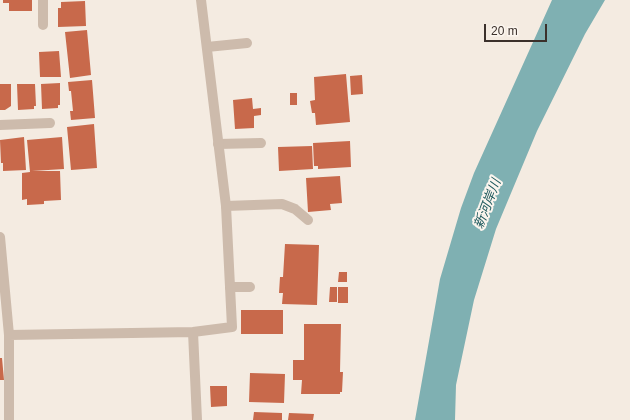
<!DOCTYPE html>
<html>
<head>
<meta charset="utf-8">
<style>
	body { margin:0 }
	#map { position:relative; width:630px; height:420px; overflow:hidden; background:#f4ebe1; font-family:Arial,sans-serif }
	canvas { display:block }
	.scale { position:absolute; left:484px; top:24px; width:63px; height:18px; box-sizing:border-box; border:2px solid #3b302b; border-top:0; padding-left:5px; font-size:12px; line-height:14px; white-space:nowrap; color:#3b302b; -webkit-text-stroke:3px #fbf5ee; paint-order:stroke }
</style>
</head>
<body>
<div id="map">
<canvas width="630" height="420"></canvas>
<div class="scale">20 m</div>
</div>
<script>
const ctx = document.querySelector('canvas').getContext('2d');
ctx.lineJoin = 'round';
function fillPath(path, color) {
  ctx.fillStyle = color;
  ctx.fill(path, 'evenodd');
}
function poly(rows) {
  const path = new Path2D();
  for (const r of rows) {
    path.moveTo(r[0], r[1]);
    for (let i = 2; i < r.length; i += 2) path.lineTo(r[i], r[i + 1]);
  }
  return path;
}
function strokePath(path, color, width, dash) {
  ctx.strokeStyle = color;
  ctx.lineWidth = width;
  ctx.lineCap = dash ? 'butt' : 'round';
  ctx.setLineDash(dash || []);
  ctx.stroke(path);
}
function drawText(font, color, halo, rows, align = 'center') {
  ctx.font = font + ' Arial,"Noto Sans JP",sans-serif';
  ctx.lineWidth = 4;
  ctx.setLineDash([]);
  ctx.textBaseline = 'middle';
  ctx.strokeStyle = halo;
  ctx.fillStyle = color;
  for (const [text, x, y, turn = 0] of rows) {
    ctx.save();
    ctx.translate(x, y);
    ctx.rotate((+turn || 0) * Math.PI / 180);
    ctx.textAlign = isNaN(turn) ? turn : align;
    if (halo) ctx.strokeText(text, 0, 0);
    ctx.fillText(text, 0, 0);
    ctx.restore();
  }
}
fillPath(poly([
	[552,0,605,0,585,34,537,131,496,229,474,300,456,385,455,420,415,420,440,279,461,208,474,173]
]), '#7fb0b2');
fillPath(poly([
	[3,0,32,0,32,11,9,11,9,3,3,3],
	[85,1,86,26,58,27,58,8,61,8,61,2],
	[87,30,91,75,70,78,65,32],
	[59,51,61,77,40,77,39,52],
	[346,74,350,122,316,125,315,113,312,113,310,101,315,100,314,77],
	[362,75,363,94,351,95,350,76],
	[92,80,95,118,71,120,70,111,73,111,71,91,69,91,68,82],
	[60,83,60,105,58,105,58,108,42,109,41,84],
	[0,84,11,84,11,106,5,110,0,110],
	[17,84,35,84,36,106,34,106,34,109,18,110],
	[290,93,297,93,297,105,290,105],
	[252,98,253,109,261,108,261,115,254,116,254,128,235,129,233,100],
	[94,124,97,168,71,170,67,127],
	[24,137,26,170,3,171,3,163,1,163,0,140],
	[62,137,64,169,32,171,60,171,61,200,44,201,44,204,27,205,27,199,22,200,22,173,30,172,27,140],
	[350,141,351,167,318,169,318,166,314,166,313,143],
	[312,146,313,169,279,171,278,147],
	[340,176,342,203,330,204,331,210,308,212,306,178],
	[285,244,319,245,317,305,282,304,283,293,279,293,280,277,283,277],
	[339,272,347,272,347,282,338,282],
	[330,287,337,287,337,302,329,302],
	[338,287,348,287,348,303,338,303],
	[241,310,283,310,283,334,241,334],
	[304,324,341,324,340,372,343,372,342,392,340,392,340,394,301,394,302,380,293,380,293,360,304,360],
	[0,358,2,358,4,380,0,380],
	[250,373,285,374,284,403,249,402],
	[210,386,227,386,227,406,211,407],
	[254,412,282,413,282,420,253,420],
	[289,413,314,414,313,420,288,420]
]), '#c8694b');
strokePath(poly([
	[43,0,43,25],
	[207,47,247,43],
	[0,125,50,123],
	[218,144,261,143],
	[226,206,282,204,295,209,308,220],
	[230,287,250,287]
]), '#cdbbac', 10);
strokePath(poly([
	[0,237,9,335,9,420],
	[193,332,197,420],
	[9,335,193,332,232,327,226,206,201,0]
]), '#cdbbac', 10);
drawText('italic 13px', '#1f5a5e', '#fbf5ee', [
	["新河岸川",488,204,-69]
]);
</script>
</body>
</html>
